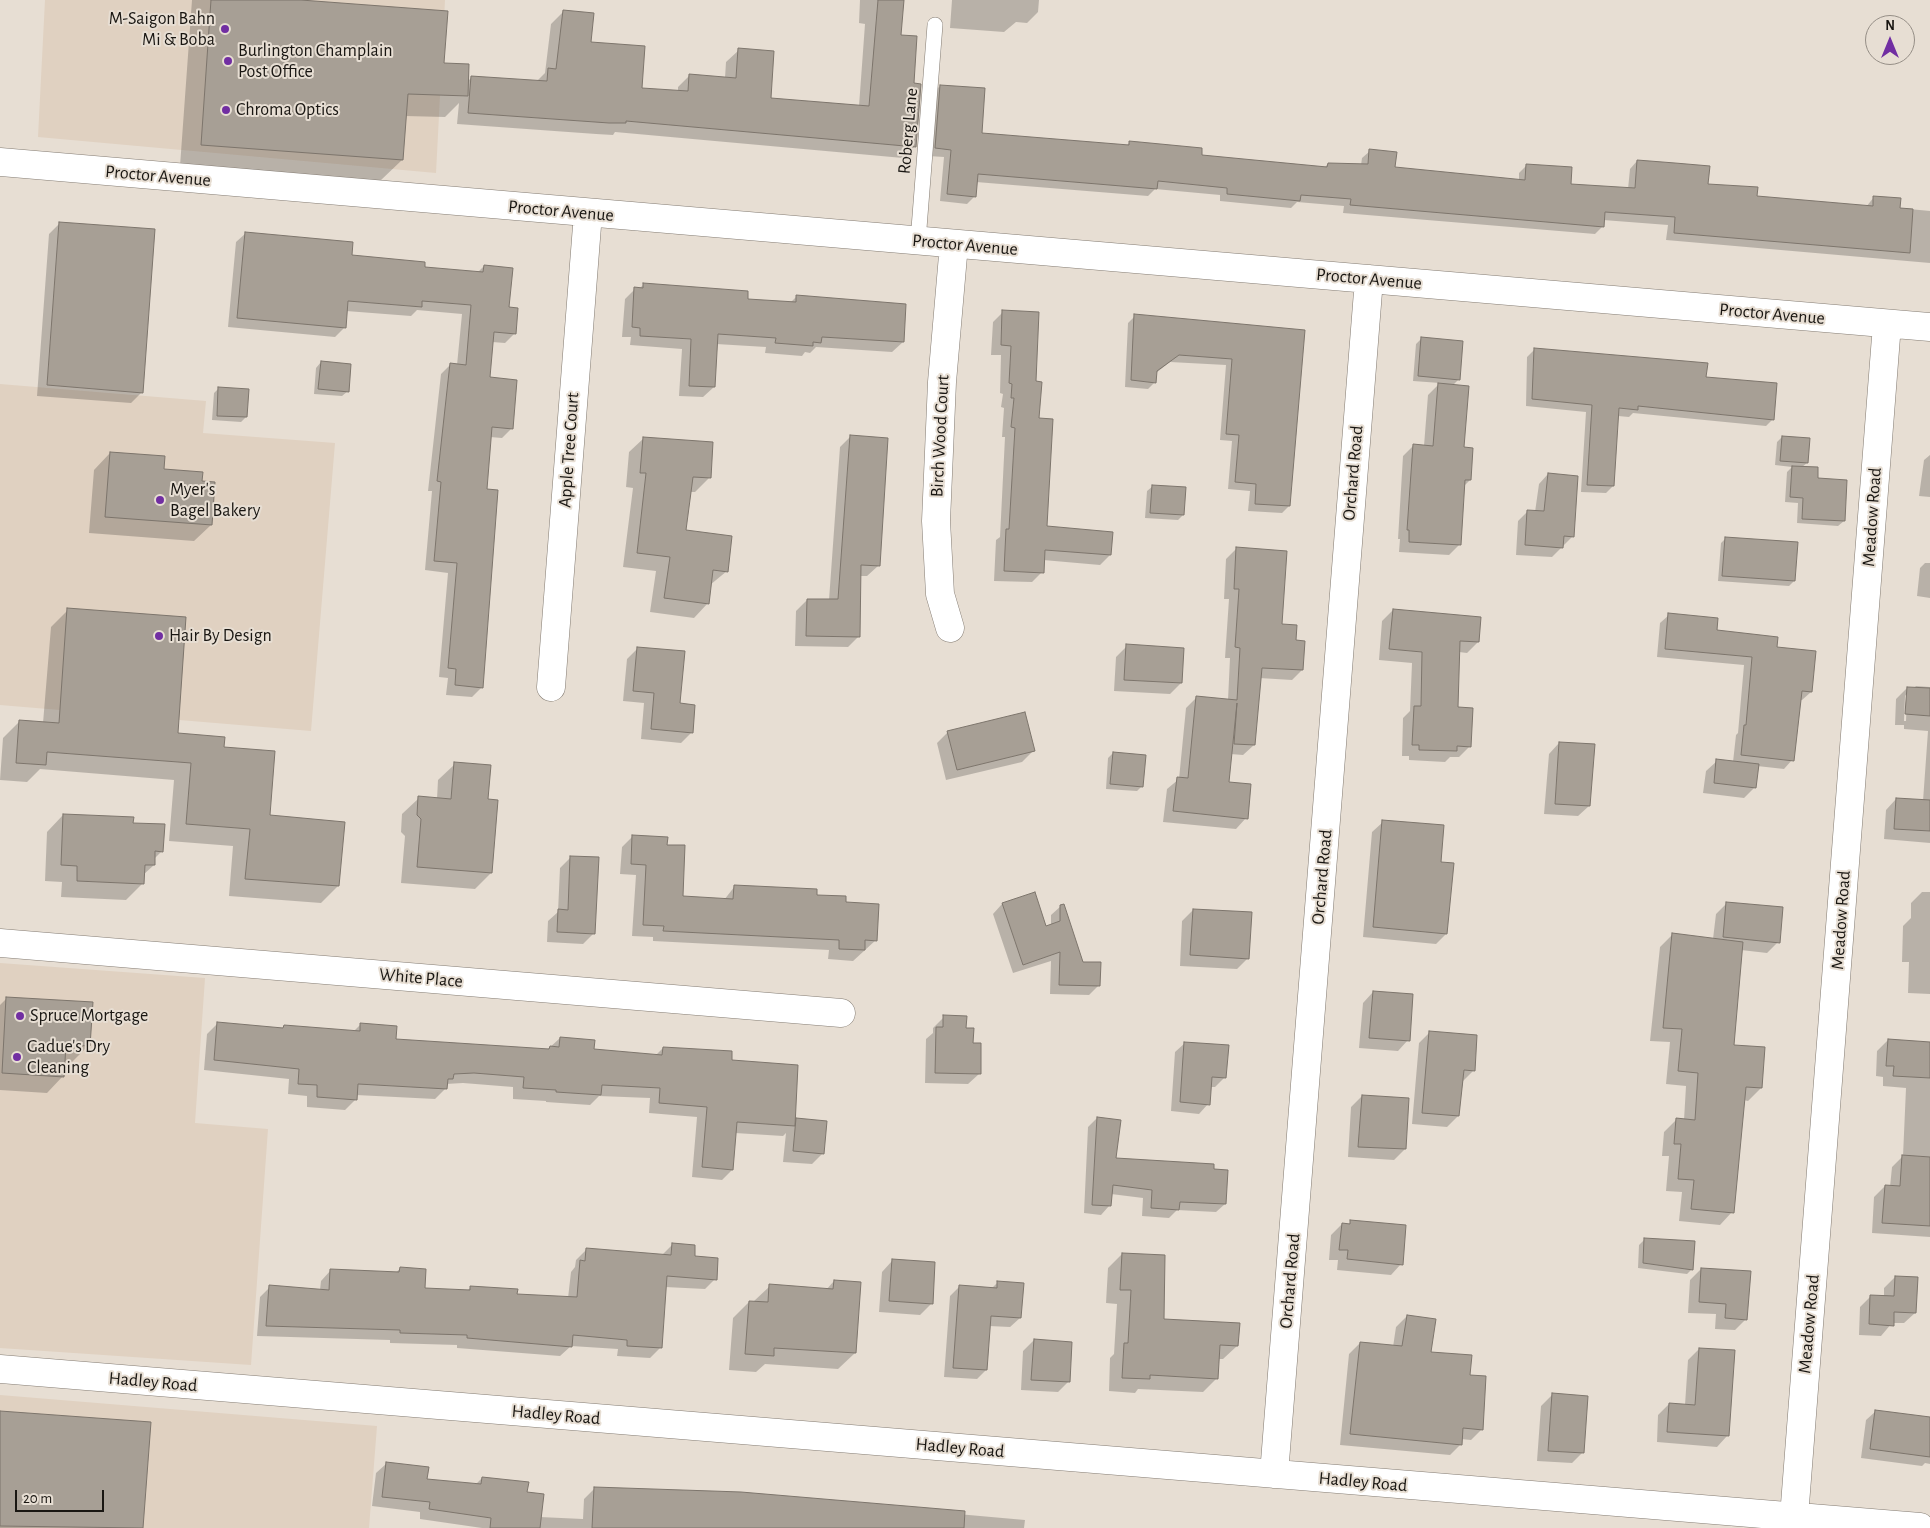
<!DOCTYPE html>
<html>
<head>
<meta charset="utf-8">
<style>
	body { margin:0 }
	#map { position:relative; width:1930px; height:1528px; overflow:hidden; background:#e7ded3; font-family:"Alegreya Sans",sans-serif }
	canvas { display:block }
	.north { position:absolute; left:1865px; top:15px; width:50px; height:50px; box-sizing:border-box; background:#e7ded3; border:1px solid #958e86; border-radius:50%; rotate:0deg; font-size:14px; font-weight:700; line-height:20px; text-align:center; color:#191612 }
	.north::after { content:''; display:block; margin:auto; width:18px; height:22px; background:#712ea2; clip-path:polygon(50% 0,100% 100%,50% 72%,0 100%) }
	.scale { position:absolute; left:15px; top:1490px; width:89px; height:22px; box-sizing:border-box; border:2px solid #191612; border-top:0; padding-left:6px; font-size:15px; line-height:18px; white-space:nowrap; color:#191612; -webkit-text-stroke:4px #e7ded3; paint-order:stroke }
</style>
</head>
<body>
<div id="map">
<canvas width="1930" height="1528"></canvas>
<div class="north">N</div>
<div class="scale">20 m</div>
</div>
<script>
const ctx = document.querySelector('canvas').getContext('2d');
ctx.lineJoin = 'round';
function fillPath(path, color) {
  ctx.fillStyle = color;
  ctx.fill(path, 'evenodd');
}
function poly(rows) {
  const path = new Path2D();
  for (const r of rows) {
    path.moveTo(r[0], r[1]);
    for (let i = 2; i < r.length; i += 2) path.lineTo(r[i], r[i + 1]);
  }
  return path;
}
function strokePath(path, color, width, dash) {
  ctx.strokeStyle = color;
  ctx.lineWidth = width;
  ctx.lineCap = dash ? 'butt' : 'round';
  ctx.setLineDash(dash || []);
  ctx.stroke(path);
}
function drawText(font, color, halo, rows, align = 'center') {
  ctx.font = font + ' "Alegreya Sans",sans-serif';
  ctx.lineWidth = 4;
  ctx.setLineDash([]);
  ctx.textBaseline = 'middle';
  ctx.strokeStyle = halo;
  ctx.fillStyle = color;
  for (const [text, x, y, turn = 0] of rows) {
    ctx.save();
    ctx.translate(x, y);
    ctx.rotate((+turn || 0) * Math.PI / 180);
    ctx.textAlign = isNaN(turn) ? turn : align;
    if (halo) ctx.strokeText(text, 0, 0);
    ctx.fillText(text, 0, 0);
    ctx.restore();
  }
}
fillPath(poly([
	[45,0,445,0,436,173,38,137],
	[0,384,206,401,203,433,335,443,311,731,0,705],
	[0,963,205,978,195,1123,268,1129,251,1365,0,1348],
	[0,1395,377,1426,369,1528,0,1528]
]), '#e0d1c1');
fillPath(poly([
	[192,0,306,0,443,64,467,82,472,77,537,81,545,73,551,24,563,12,589,43,640,89,678,92,678,87,690,75,725,78,726,62,739,50,769,99,859,106,865,24,859,23,860,0,903,0,900,36,915,146,903,158,615,132,613,135,596,134,457,124,459,103,445,117,405,116,402,160,380,181,180,166],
	[952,0,1039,0,1038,12,1027,23,1016,22,1004,32,950,28],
	[940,86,980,134,1126,146,1130,142,1200,156,1324,168,1328,164,1361,165,1362,158,1370,151,1394,168,1519,180,1519,173,1527,165,1569,185,1628,189,1630,169,1637,161,1707,185,1756,197,1866,207,1874,197,1899,208,1930,211,1930,263,1666,240,1668,225,1603,220,1603,226,1595,234,1343,213,1344,206,1297,202,1291,208,1220,201,1220,195,1155,189,1148,196,976,182,975,196,967,204,940,201,944,157,928,156,932,94],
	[60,223,142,392,131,403,37,396,49,234],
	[246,233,351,256,424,268,477,273,484,266,508,309,515,333,505,343,492,342,488,379,511,429,502,438,490,437,485,490,482,687,472,697,446,695,448,678,439,677,448,573,425,570,432,491,428,491,441,374,451,364,457,365,462,314,417,310,411,316,346,311,344,328,335,337,228,327,236,242],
	[644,284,746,300,791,302,797,296,903,342,892,352,816,347,810,353,805,352,802,356,765,353,766,347,716,344,714,387,703,397,679,396,682,349,630,345,631,337,622,337,625,299,635,289,639,289],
	[1003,312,1035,382,1046,527,1110,555,1100,565,1043,560,1042,572,1032,582,994,581,996,540,1000,537,1005,437,1002,437,1004,408,1001,407,1003,394,1000,393,1001,355,991,355,993,322],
	[1135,316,1304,331,1289,506,1282,513,1248,511,1250,491,1228,489,1232,441,1220,440,1226,365,1170,362,1156,373,1155,382,1148,389,1125,387,1128,323],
	[1421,339,1459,379,1452,386,1470,480,1464,486,1460,544,1449,555,1399,552,1400,539,1398,539,1403,456,1413,446,1424,446,1428,395,1440,383,1413,381,1416,344],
	[1534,350,1705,378,1773,419,1766,426,1633,413,1629,417,1618,416,1613,486,1606,493,1581,492,1586,412,1526,406,1527,357],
	[321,362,348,391,342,396,314,394,316,368],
	[219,388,246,417,241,422,212,420,214,393],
	[851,436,878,566,867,576,860,576,859,636,848,647,795,646,796,611,807,600,829,600,840,447],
	[1782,437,1807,463,1802,467,1816,480,1844,521,1838,526,1797,523,1798,503,1785,502,1787,472,1792,467,1775,465,1777,442],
	[644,438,709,478,695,492,690,492,685,531,727,571,710,585,708,603,694,618,650,612,656,571,623,567,633,488,626,487,629,452],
	[110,453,201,483,211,525,194,541,89,533,94,470],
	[1930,455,1930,497,1919,496,1924,460],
	[1548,474,1573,536,1552,557,1516,555,1518,521,1528,511,1535,512,1539,484],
	[1153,486,1183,515,1178,520,1145,518,1147,491],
	[1726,538,1794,581,1789,586,1718,581,1721,543],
	[1236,549,1280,625,1295,641,1302,670,1292,680,1259,678,1254,745,1243,755,1230,754,1227,783,1246,818,1236,829,1163,822,1167,789,1179,779,1186,708,1197,697,1228,700,1230,658,1225,658,1229,599,1224,599,1226,559],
	[1925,563,1930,563,1930,598,1917,596,1920,568],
	[68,610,176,734,222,748,268,816,338,886,321,903,229,896,233,846,169,841,174,780,40,769,27,782,0,780,3,738,20,721,43,723,51,627],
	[1393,610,1478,642,1467,653,1459,652,1457,708,1470,746,1459,757,1450,757,1445,762,1409,760,1409,756,1402,756,1403,718,1410,711,1412,663,1379,660,1382,621],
	[1669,615,1715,631,1776,649,1811,692,1802,700,1800,700,1792,760,1784,769,1757,766,1755,787,1744,798,1703,793,1706,771,1717,761,1733,762,1736,735,1738,733,1744,665,1657,657,1660,623],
	[1127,646,1181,683,1170,694,1114,691,1116,657],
	[638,648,678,704,692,732,681,743,641,739,644,703,623,701,627,659],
	[1916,686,1930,687,1930,843,1884,839,1886,810,1896,799,1923,801,1928,731,1904,729,1904,725,1895,725,1896,699,1907,688,1914,688],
	[1907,693,1906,721,1904,721,1905,696],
	[948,732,1033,751,1022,762,946,780,937,743],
	[1559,743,1589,806,1578,816,1544,814,1549,754],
	[1113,753,1142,786,1137,791,1106,789,1108,758],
	[455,764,486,800,491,873,475,889,401,883,405,836,401,832,402,814,419,798,437,799,438,780],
	[63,815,132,824,162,851,154,859,154,865,143,875,143,883,126,900,61,897,62,882,45,881,47,832],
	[1383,822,1440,863,1446,934,1436,944,1363,937,1372,832],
	[633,836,666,846,681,897,724,900,735,886,816,896,876,940,853,961,828,959,829,950,653,941,653,937,632,936,636,875,620,874,622,847],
	[571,857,594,933,583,944,547,942,548,921,558,912,560,868],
	[1922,892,1930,892,1930,994,1908,993,1909,962,1902,962,1903,926,1911,918,1911,903],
	[1034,893,1045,927,1051,925,1051,915,1061,906,1083,964,1099,985,1089,995,1050,994,1051,961,1013,973,993,914,1002,904],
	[1727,903,1778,942,1767,953,1741,950,1733,1046,1761,1088,1748,1101,1743,1100,1732,1212,1720,1225,1679,1221,1682,1192,1666,1191,1669,1156,1662,1156,1664,1132,1677,1119,1684,1120,1686,1086,1666,1084,1670,1042,1650,1041,1660,947,1673,934,1713,939,1716,914],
	[1193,910,1248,958,1237,969,1180,966,1182,921],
	[1373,992,1408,1040,1398,1051,1359,1048,1363,1003],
	[7,998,89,1045,72,1062,64,1061,63,1076,47,1093,0,1090,0,1005],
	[944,1017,965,1030,979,1074,968,1084,925,1083,926,1039,933,1033,933,1028],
	[217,1024,281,1029,284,1027,353,1032,361,1024,395,1040,547,1050,560,1038,593,1050,655,1056,663,1048,731,1062,794,1122,797,1119,823,1153,812,1164,783,1162,786,1133,783,1136,735,1133,732,1170,722,1180,692,1177,697,1117,649,1113,650,1098,599,1096,590,1105,546,1102,546,1101,513,1099,513,1087,463,1083,446,1084,446,1088,435,1099,356,1095,356,1099,345,1110,307,1107,307,1096,288,1094,289,1079,204,1070,207,1034],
	[1430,1032,1473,1071,1463,1081,1458,1116,1447,1127,1412,1124,1419,1043],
	[1888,1040,1930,1043,1930,1237,1872,1233,1874,1197,1885,1186,1890,1187,1892,1167,1903,1156,1906,1088,1883,1086,1883,1077,1876,1076,1877,1051],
	[1185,1043,1225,1077,1215,1087,1210,1087,1208,1104,1199,1114,1171,1111,1175,1052],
	[1362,1096,1405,1149,1394,1160,1348,1157,1351,1107],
	[1097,1118,1115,1159,1213,1170,1225,1204,1216,1212,1177,1210,1169,1218,1142,1216,1143,1198,1111,1194,1109,1206,1101,1215,1084,1213,1088,1127],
	[1351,1222,1401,1264,1391,1275,1337,1270,1338,1260,1329,1260,1331,1235,1342,1224,1348,1225],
	[1644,1240,1692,1269,1687,1274,1638,1268,1639,1245],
	[673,1244,693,1257,715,1279,705,1289,665,1287,660,1348,650,1358,617,1356,618,1349,571,1346,560,1356,457,1348,457,1345,390,1343,390,1340,257,1336,260,1297,270,1287,320,1290,321,1281,331,1270,395,1273,400,1269,424,1289,467,1291,471,1287,516,1295,568,1298,571,1272,575,1267,576,1260,586,1250,662,1255],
	[1122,1254,1163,1320,1237,1346,1223,1359,1218,1359,1217,1378,1203,1392,1138,1389,1135,1393,1109,1391,1110,1358,1114,1354,1117,1304,1106,1303,1108,1268],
	[892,1261,931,1304,920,1315,879,1312,882,1272],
	[1701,1269,1746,1319,1735,1330,1715,1329,1716,1314,1688,1313,1690,1280],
	[1895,1277,1915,1313,1904,1323,1892,1323,1881,1336,1859,1335,1860,1307,1871,1296,1884,1297,1884,1288],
	[834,1281,855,1353,838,1369,765,1364,756,1372,729,1370,733,1318,749,1302,753,1302,770,1286,826,1290],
	[998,1282,1020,1318,1010,1327,989,1326,986,1370,977,1379,944,1377,950,1296,959,1287,991,1289],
	[1407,1316,1430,1354,1469,1376,1482,1429,1471,1440,1461,1439,1461,1444,1450,1455,1340,1445,1349,1354,1360,1343,1393,1347,1396,1327],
	[1034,1340,1069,1381,1058,1392,1021,1390,1023,1351],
	[1699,1349,1727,1436,1717,1447,1657,1442,1658,1415,1669,1404,1685,1405,1688,1360],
	[1552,1395,1583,1452,1572,1463,1537,1461,1541,1406],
	[1876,1411,1930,1419,1930,1464,1925,1463,1922,1466,1861,1458,1866,1420],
	[0,1413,150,1424,142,1528,0,1528],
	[386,1464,426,1480,476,1484,482,1478,526,1494,540,1517,583,1519,584,1499,594,1489,924,1511,1025,1520,1024,1528,482,1528,420,1519,420,1512,372,1506,376,1473]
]), '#0003');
const building = poly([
	[211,0,301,0,448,11,444,63,469,64,468,96,408,94,403,160,201,145,211,0],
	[878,0,904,0,901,35,917,36,914,83,921,84,916,147,626,121,626,123,609,123,468,113,471,76,547,81,548,68,556,69,563,10,594,13,591,42,645,46,642,88,688,91,689,74,736,78,738,48,774,51,771,98,869,106,878,0],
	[940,85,985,88,982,133,1129,145,1129,141,1202,148,1202,155,1327,167,1328,163,1368,164,1369,149,1397,152,1395,167,1525,180,1526,164,1572,167,1571,184,1635,188,1637,160,1675,163,1710,166,1708,184,1758,187,1757,196,1873,206,1873,196,1901,198,1900,208,1913,209,1910,253,1674,233,1675,217,1605,212,1604,227,1350,205,1351,199,1301,195,1300,201,1227,194,1227,188,1158,181,1157,189,978,174,976,197,947,194,951,150,935,148,940,85],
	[59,222,155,229,143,393,47,385,59,222],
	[245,232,353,242,352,255,425,262,425,267,483,272,484,265,513,268,509,307,518,308,516,334,494,332,490,377,517,380,513,429,492,427,487,489,498,490,483,688,455,685,456,669,448,668,457,563,434,561,441,482,437,481,450,363,466,365,471,305,422,301,422,307,348,301,346,328,237,318,245,232],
	[643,283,748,291,748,299,796,302,796,295,906,304,904,342,822,337,821,343,813,342,813,346,775,343,776,338,718,334,715,387,689,386,691,339,640,336,640,328,632,327,634,287,643,288,643,283],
	[1002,310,1039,312,1036,381,1042,382,1039,418,1053,419,1047,526,1113,532,1111,555,1045,550,1044,573,1004,571,1006,529,1009,529,1015,428,1011,427,1014,398,1011,398,1012,384,1009,383,1011,346,1001,345,1002,310],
	[1134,314,1305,330,1290,506,1255,504,1256,484,1235,482,1239,435,1226,434,1232,359,1179,355,1157,371,1156,383,1131,380,1134,314],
	[1421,337,1463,341,1460,380,1418,376,1421,337],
	[1534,348,1708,363,1706,377,1777,383,1774,420,1638,406,1638,410,1619,408,1614,486,1587,485,1592,405,1532,399,1534,348],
	[321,361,351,364,349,392,318,389,321,361],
	[1438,383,1469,386,1464,447,1473,448,1471,480,1465,480,1461,545,1409,542,1409,530,1407,530,1413,444,1433,446,1438,383],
	[218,387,249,389,247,417,217,416,218,387],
	[850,435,888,438,880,566,861,565,860,637,806,636,807,599,838,599,850,435],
	[1782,436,1810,438,1808,463,1780,461,1782,436],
	[643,437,713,442,711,478,693,477,686,530,732,536,728,572,713,570,709,604,664,598,670,557,637,553,646,473,640,473,643,437],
	[110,452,165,456,164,469,203,472,202,481,215,482,212,525,105,517,110,452],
	[1792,466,1818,467,1818,478,1847,480,1845,521,1802,519,1803,498,1790,497,1792,466],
	[1548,473,1578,476,1574,537,1564,536,1563,548,1525,545,1527,510,1544,511,1548,473],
	[1152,485,1186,487,1184,515,1150,513,1152,485],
	[1725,537,1798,542,1795,581,1722,576,1725,537],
	[1236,547,1287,551,1282,624,1297,625,1296,640,1305,641,1303,670,1262,668,1255,745,1234,744,1237,703,1229,782,1251,784,1248,819,1173,811,1177,777,1188,778,1196,696,1237,700,1240,648,1235,647,1239,589,1234,589,1236,547],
	[67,608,186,617,178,733,225,737,224,747,275,751,270,815,345,822,339,886,245,879,250,829,186,824,191,763,47,752,46,765,16,763,19,720,59,723,67,608],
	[1393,609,1481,617,1479,642,1460,641,1458,707,1473,708,1471,747,1457,746,1457,751,1419,750,1419,745,1412,745,1414,706,1421,706,1422,652,1389,649,1393,609],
	[1668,613,1718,618,1717,630,1778,637,1777,647,1816,651,1812,692,1802,691,1794,761,1741,755,1744,725,1746,725,1752,657,1665,649,1668,613],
	[1126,644,1184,648,1182,683,1124,680,1126,644],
	[637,647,685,651,680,703,695,705,693,733,651,729,654,693,633,691,637,647],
	[1907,687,1930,688,1930,716,1905,714,1907,687],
	[1025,712,1035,751,957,770,947,731,1025,712],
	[1559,742,1595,744,1590,806,1555,804,1559,742],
	[1113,752,1146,755,1143,787,1110,784,1113,752],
	[1716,759,1759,764,1756,788,1714,783,1716,759],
	[454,762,491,765,488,799,498,800,492,873,417,867,421,819,417,815,418,796,451,799,454,762],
	[1896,798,1930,800,1930,831,1894,829,1896,798],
	[63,814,134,817,133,823,165,824,163,852,155,851,155,865,145,865,144,884,77,881,77,866,61,865,63,814],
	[1382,820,1444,825,1441,862,1454,863,1447,934,1373,927,1382,820],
	[632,835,668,837,667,845,685,845,683,896,733,899,734,885,817,889,817,895,846,896,846,902,879,904,877,941,865,940,865,950,839,949,839,940,663,931,664,926,643,925,646,865,631,864,632,835],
	[570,856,599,857,595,934,557,932,558,909,568,910,570,856],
	[1035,892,1046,926,1060,921,1060,905,1064,904,1083,962,1101,962,1100,986,1059,985,1060,952,1023,965,1002,903,1035,892],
	[1726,902,1783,907,1780,943,1723,937,1726,902],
	[1193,909,1252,912,1249,959,1190,955,1193,909],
	[1672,933,1743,942,1734,1045,1765,1047,1762,1088,1746,1087,1734,1213,1691,1209,1694,1180,1678,1179,1681,1144,1674,1144,1676,1118,1695,1120,1698,1073,1678,1071,1682,1029,1663,1028,1672,933],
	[1373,991,1413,994,1410,1041,1369,1038,1373,991],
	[6,997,93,1002,90,1046,66,1045,64,1077,2,1073,6,997],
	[943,1015,967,1016,966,1028,974,1028,973,1043,981,1043,981,1074,935,1073,936,1027,943,1027,943,1015],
	[217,1022,283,1028,284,1025,360,1031,360,1023,397,1026,396,1039,549,1049,550,1046,559,1047,560,1037,595,1040,594,1049,662,1055,663,1047,732,1051,732,1060,798,1065,795,1126,737,1122,733,1170,702,1167,707,1107,659,1103,660,1088,602,1085,601,1095,556,1092,556,1090,523,1088,524,1077,474,1073,454,1074,453,1079,448,1079,447,1089,358,1084,357,1100,317,1097,317,1085,298,1084,299,1069,214,1060,217,1022],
	[1429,1031,1477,1035,1475,1071,1464,1070,1459,1116,1422,1113,1429,1031],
	[1888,1039,1930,1042,1930,1078,1893,1076,1894,1066,1886,1066,1888,1039],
	[1184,1042,1229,1045,1226,1078,1212,1077,1210,1105,1180,1102,1184,1042],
	[1362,1095,1409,1098,1406,1149,1358,1147,1362,1095],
	[1097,1117,1121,1120,1116,1158,1214,1164,1214,1169,1228,1170,1226,1204,1180,1202,1179,1210,1151,1208,1152,1190,1113,1185,1111,1206,1092,1205,1097,1117],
	[796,1118,827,1121,824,1154,793,1151,796,1118],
	[1902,1155,1930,1157,1930,1226,1882,1223,1885,1185,1900,1186,1902,1155],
	[1350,1220,1406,1225,1403,1265,1347,1259,1348,1250,1339,1250,1342,1223,1350,1224,1350,1220],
	[1644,1238,1695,1241,1693,1270,1643,1263,1644,1238],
	[672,1243,695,1245,695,1256,718,1258,717,1280,667,1276,662,1348,627,1346,627,1340,573,1335,572,1347,467,1338,467,1335,400,1333,400,1330,266,1326,269,1285,329,1290,330,1269,399,1272,400,1267,426,1269,425,1288,470,1290,470,1286,518,1289,517,1294,577,1297,580,1260,585,1261,586,1248,671,1255,672,1243],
	[1122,1253,1165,1255,1164,1319,1240,1323,1238,1346,1220,1345,1218,1379,1150,1375,1150,1379,1122,1378,1124,1343,1128,1343,1131,1290,1120,1290,1122,1253],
	[892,1259,935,1262,933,1304,889,1301,892,1259],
	[1701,1268,1751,1271,1747,1320,1725,1318,1726,1304,1699,1302,1701,1268],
	[1895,1276,1918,1277,1916,1313,1894,1312,1894,1326,1869,1324,1870,1295,1894,1296,1895,1276],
	[834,1280,861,1282,856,1353,774,1348,774,1356,745,1354,749,1301,768,1302,769,1284,833,1289,834,1280],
	[997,1281,1024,1283,1021,1318,991,1316,987,1370,953,1368,959,1285,997,1288,997,1281],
	[1407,1315,1436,1319,1431,1352,1472,1355,1470,1375,1486,1376,1483,1430,1463,1428,1462,1445,1350,1434,1360,1342,1402,1346,1407,1315],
	[1034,1339,1072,1342,1070,1382,1031,1380,1034,1339],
	[1699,1348,1735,1350,1729,1436,1667,1432,1669,1403,1695,1405,1699,1348],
	[1552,1393,1588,1396,1584,1453,1548,1451,1552,1393],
	[1875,1410,1930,1417,1930,1457,1870,1449,1875,1410],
	[0,1411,151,1422,143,1528,0,1526,0,1411],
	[386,1462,429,1467,427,1479,481,1484,482,1477,529,1482,527,1492,544,1494,540,1528,490,1528,491,1518,429,1509,430,1502,382,1497,386,1462],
	[594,1487,741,1492,965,1511,964,1528,592,1528,594,1487]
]);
fillPath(building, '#a79f95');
strokePath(building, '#7d756c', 1);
const lane = poly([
	[918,241,935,25]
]);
const street = poly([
	[0,162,1930,327],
	[950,628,940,594,936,521,942,382,954,244],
	[551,687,588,213],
	[0,943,841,1013],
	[0,1369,1920,1527],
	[1274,1474,1369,279],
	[1794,1517,1887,324]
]);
strokePath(lane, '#847c73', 16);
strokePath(street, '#847c73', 29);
strokePath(lane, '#fff', 15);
strokePath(street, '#fff', 28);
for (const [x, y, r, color] of [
	[225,29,5,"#712ea2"],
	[228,61,5,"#712ea2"],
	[226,110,5,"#712ea2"],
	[160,500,5,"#712ea2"],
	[159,636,5,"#712ea2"],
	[20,1016,5,"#712ea2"],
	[17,1057,5,"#712ea2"]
]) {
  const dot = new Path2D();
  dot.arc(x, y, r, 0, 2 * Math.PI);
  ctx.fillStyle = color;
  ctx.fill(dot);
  strokePath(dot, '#e7ded3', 2);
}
drawText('18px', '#191612', '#e7ded3', [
	["M-Saigon Bahn",215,19,"right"],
	["Mi & Boba",215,40,"right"],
	["Burlington Champlain",238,51],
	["Post Office",238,72],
	["Chroma Optics",236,110],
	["Myer's",170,490],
	["Bagel Bakery",170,511],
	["Hair By Design",169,636],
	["Spruce Mortgage",30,1016],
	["Gadue's Dry",27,1047],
	["Cleaning",27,1068]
], 'left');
drawText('18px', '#191612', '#e7ded3', [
	["Roberg Lane",908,131,-85],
	["Proctor Avenue",158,176,5],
	["Proctor Avenue",561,211,5],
	["Proctor Avenue",965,245,5],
	["Proctor Avenue",1369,279,5],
	["Proctor Avenue",1772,314,5],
	["Birch Wood Court",940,436,-87],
	["Apple Tree Court",569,450,-86],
	["Orchard Road",1353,473,-85],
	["Meadow Road",1872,517,-86],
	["Orchard Road",1322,877,-85],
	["Meadow Road",1841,920,-86],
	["White Place",421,978,5],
	["Orchard Road",1290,1281,-85],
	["Meadow Road",1809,1324,-85],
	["Hadley Road",153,1382,5],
	["Hadley Road",556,1415,5],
	["Hadley Road",960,1448,5],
	["Hadley Road",1363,1482,5]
]);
</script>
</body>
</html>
